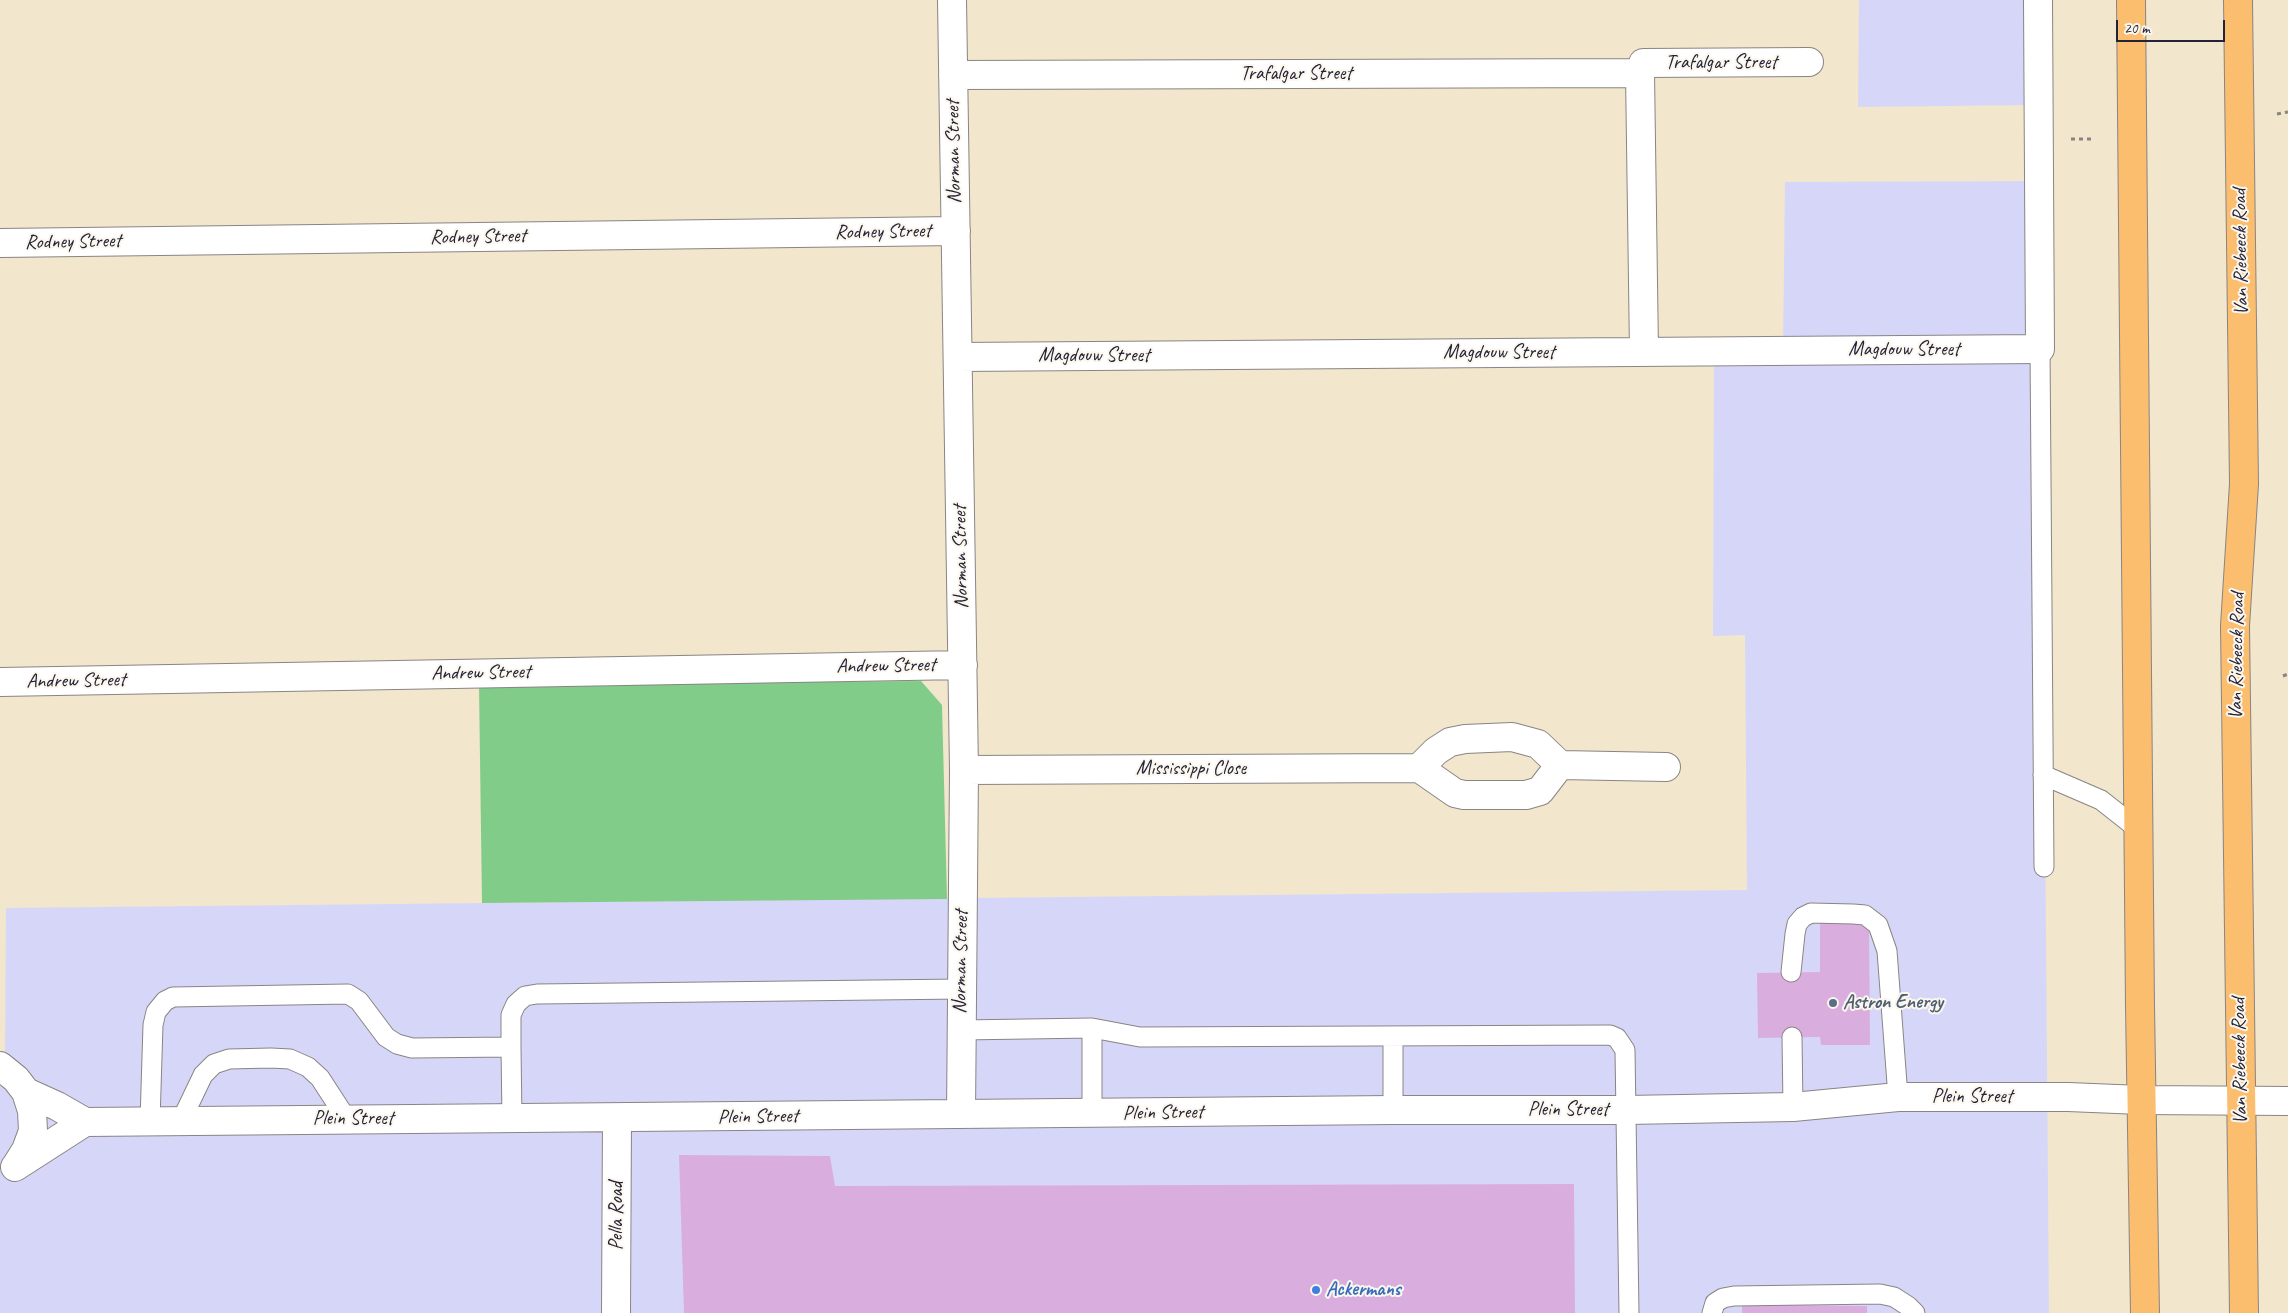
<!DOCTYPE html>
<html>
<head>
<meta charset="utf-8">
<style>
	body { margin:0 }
	#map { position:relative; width:2288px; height:1313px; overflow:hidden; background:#f2e6cc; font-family:Caveat,sans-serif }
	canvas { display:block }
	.scale { position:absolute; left:2116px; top:20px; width:109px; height:22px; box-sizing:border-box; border:2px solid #22223b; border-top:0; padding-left:6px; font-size:15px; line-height:18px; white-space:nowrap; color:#22223b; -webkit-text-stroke:4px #fbf7ec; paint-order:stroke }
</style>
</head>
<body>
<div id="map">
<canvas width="2288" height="1313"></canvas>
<div class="scale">20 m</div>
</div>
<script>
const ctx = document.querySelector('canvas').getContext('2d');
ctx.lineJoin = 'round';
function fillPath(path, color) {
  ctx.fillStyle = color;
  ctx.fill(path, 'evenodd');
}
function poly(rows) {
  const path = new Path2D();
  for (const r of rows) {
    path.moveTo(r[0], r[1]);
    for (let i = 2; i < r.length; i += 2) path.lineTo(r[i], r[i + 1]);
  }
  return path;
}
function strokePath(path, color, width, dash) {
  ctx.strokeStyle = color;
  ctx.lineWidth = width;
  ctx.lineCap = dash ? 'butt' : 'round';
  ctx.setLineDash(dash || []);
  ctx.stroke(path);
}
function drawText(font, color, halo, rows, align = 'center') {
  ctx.font = font + ' Caveat,sans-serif';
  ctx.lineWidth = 4;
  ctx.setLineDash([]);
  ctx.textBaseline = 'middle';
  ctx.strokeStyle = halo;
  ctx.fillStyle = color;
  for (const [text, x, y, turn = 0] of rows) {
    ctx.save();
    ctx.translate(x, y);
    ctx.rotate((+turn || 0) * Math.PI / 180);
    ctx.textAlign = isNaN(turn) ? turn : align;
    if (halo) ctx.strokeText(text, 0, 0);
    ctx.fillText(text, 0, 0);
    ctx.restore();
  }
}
fillPath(poly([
	[1859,0,2036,0,2035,105,1858,107],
	[2040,181,2049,1313,0,1313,0,1060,5,1050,6,908,1747,890,1745,635,1713,636,1714,354,1783,353,1785,182]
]), '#d6d7f8');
fillPath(poly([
	[921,681,942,705,947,899,482,903,479,685]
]), '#81cc89');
fillPath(poly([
	[1820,923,1869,923,1870,1045,1821,1045,1820,1037,1758,1038,1757,973,1820,972],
	[679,1155,830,1156,835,1186,1574,1184,1575,1313,684,1313],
	[1742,1305,1867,1306,1867,1313,1742,1313]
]), '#d9aedf');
const service = poly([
	[2040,349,2044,867],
	[2043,775,2101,800,2139,830],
	[1791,972,1795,934,1797,924,1803,917,1811,913,1853,914,1865,915,1878,925,1887,951,1898,1097],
	[1092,1028,1092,1113],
	[961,1030,1092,1028,1140,1037,1610,1035,1617,1038,1625,1050,1629,1313],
	[1393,1036,1393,1110],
	[1792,1037,1793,1107],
	[511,1047,511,1015,516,1004,525,996,537,994,961,989],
	[150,1121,153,1025,156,1012,165,1001,173,997,348,994,359,1001,386,1037,397,1044,412,1048,511,1047,512,1120],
	[181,1121,203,1075,214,1064,229,1059,271,1058,290,1059,308,1067,320,1078,346,1118],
	[1712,1313,1715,1303,1723,1298,1734,1296,1880,1294,1894,1297,1908,1306,1915,1313]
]);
const minor = poly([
	[952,0,964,770,961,1114],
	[953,75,1640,73],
	[0,243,956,231],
	[1644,352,1640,73,1643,63,1809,62],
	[958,357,2040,349,2038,0],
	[0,682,963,665],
	[1419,768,1455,793,1464,795,1526,795,1540,791,1560,765],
	[964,770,1419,768,1436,751,1450,742,1465,739,1512,737,1538,744,1560,765,1666,767],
	[0,1066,16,1079,26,1092,32,1111,33,1131,26,1150,16,1166],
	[26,1092,57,1106,85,1122],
	[15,1167,85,1122,1393,1110,1626,1110,1793,1107,1898,1097,2068,1097,2141,1100,2288,1101],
	[616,1313,617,1118]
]);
const primary = poly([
	[2131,0,2140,1006,2145,1313],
	[2238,0,2244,484,2235,626,2244,1313]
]);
strokePath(service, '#8a8484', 21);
strokePath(minor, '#8a8484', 30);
strokePath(primary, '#8a8484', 30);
strokePath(poly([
	[2277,114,2288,112],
	[2071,139,2093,139],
	[2283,676,2288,674]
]), '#8a8484', 3, [4, 4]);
strokePath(service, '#fff', 19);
strokePath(minor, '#fff', 28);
strokePath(primary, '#fbbd6e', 28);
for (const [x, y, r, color] of [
	[1833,1003,5,"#5c6f8a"],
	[1316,1290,5,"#3f7fe0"]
]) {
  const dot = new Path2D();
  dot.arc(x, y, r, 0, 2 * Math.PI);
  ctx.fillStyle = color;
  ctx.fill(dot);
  strokePath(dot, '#fbf7ec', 2);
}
drawText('20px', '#22223b', '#fbf7ec', [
	["Trafalgar Street",1721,63],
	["Trafalgar Street",1296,74],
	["Norman Street",954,152,-91],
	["Rodney Street",883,232,-1],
	["Rodney Street",478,237,-1],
	["Rodney Street",73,242,-1],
	["Van Riebeeck Road",2241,252,-91],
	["Magdouw Street",1904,350],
	["Magdouw Street",1499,353],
	["Magdouw Street",1094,356],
	["Norman Street",961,557,-91],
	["Van Riebeeck Road",2237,656,-89],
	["Andrew Street",886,666,-1],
	["Andrew Street",481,673,-1],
	["Andrew Street",76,681,-1],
	["Mississippi Close",1191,769],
	["Norman Street",961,962,-89],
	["Van Riebeeck Road",2240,1061,-91],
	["Plein Street",1972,1097],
	["Plein Street",1568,1110],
	["Plein Street",1163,1113,-1],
	["Plein Street",758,1117,-1],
	["Plein Street",353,1119],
	["Pella Road",617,1216,-90]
]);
drawText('bold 20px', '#4e5e75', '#fbf7ec', [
	["Astron Energy",1843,1003]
], 'left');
drawText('bold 20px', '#366cbe', '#fbf7ec', [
	["Ackermans",1326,1290]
], 'left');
</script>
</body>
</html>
